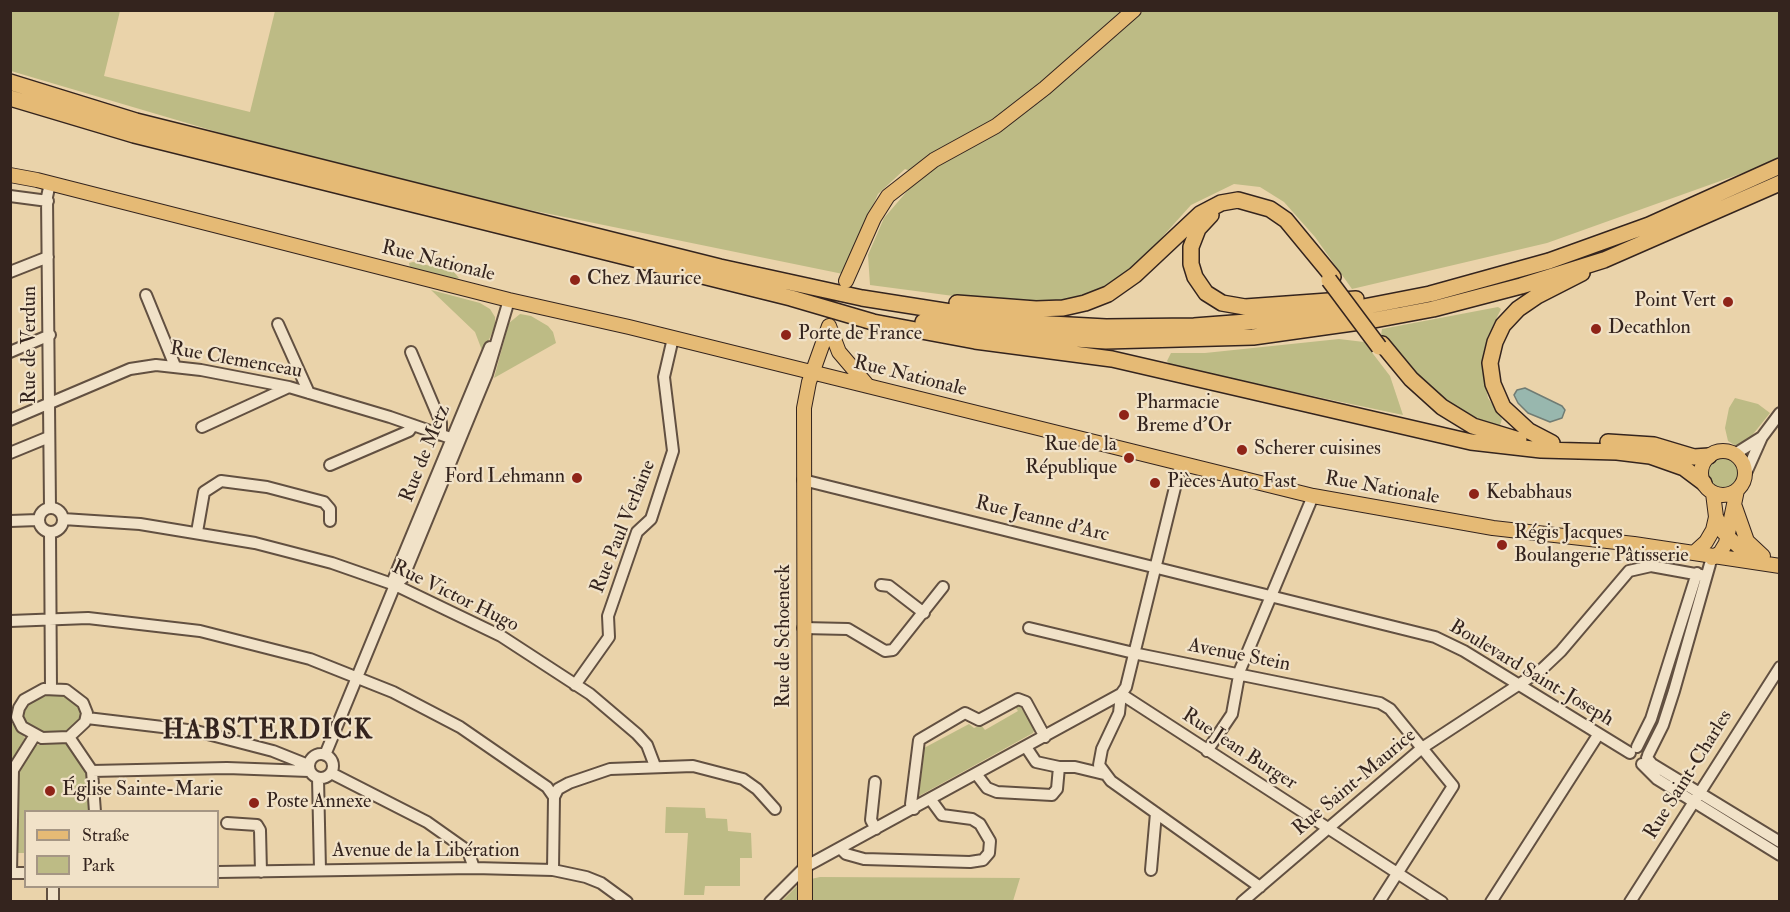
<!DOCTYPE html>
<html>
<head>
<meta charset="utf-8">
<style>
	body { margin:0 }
	#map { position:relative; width:1790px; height:912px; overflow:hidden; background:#ead3aa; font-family:"IM FELL Double Pica",serif }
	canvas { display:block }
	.frame { position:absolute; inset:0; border:12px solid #34241e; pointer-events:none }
	.legend { position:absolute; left:24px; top:810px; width:195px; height:78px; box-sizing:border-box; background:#f1e2c8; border:2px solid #a59684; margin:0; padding:8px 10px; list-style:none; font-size:18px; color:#34241e }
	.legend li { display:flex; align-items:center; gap:12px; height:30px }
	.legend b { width:30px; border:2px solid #a59684 }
</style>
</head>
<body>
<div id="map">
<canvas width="1790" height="912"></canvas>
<div class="frame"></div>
<ul class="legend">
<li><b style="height:8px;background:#e5ba75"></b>Straße</li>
<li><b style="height:16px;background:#bdbb85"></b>Park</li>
</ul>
</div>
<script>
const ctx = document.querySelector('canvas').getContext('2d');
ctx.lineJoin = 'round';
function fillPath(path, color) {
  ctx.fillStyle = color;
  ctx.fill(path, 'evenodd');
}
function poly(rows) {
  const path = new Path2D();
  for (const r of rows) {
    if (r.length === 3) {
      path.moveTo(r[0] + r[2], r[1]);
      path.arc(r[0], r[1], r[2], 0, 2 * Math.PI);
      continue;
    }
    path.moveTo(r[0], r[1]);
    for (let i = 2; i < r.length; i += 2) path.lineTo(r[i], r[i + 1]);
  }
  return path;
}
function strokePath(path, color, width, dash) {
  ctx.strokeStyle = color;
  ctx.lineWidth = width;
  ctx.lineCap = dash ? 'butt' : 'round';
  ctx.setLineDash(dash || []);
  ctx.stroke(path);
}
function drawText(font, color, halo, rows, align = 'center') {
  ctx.font = font + ' "IM FELL Double Pica",serif';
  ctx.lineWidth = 4.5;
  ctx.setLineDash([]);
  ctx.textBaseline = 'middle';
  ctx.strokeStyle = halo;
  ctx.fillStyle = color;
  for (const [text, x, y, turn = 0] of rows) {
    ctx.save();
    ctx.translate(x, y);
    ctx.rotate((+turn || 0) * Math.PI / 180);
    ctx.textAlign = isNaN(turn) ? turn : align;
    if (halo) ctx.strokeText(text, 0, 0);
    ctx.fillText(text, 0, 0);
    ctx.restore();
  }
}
fillPath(poly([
	[10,11,120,11,104,76,250,112,275,11,1779,11,1779,160,1547,243,1352,289,1315,237,1284,202,1260,187,1234,184,1191,205,1120,284,1073,302,1022,305,870,285,868,255,884,218,921,175,905,169,878,194,843,274,418,187,268,147,11,71],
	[413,262,453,271,459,278,454,279,410,268,409,263],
	[431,290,480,303,490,309,495,317,495,326,483,353,475,332],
	[1498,307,1501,309,1487,338,1483,374,1488,398,1502,419,1499,429,1451,407,1394,353,1381,335,1382,329],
	[520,314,531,316,548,326,553,332,556,343,494,378,509,323],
	[1339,339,1364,342,1390,376,1403,415,1171,366,1167,361,1171,353,1205,353],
	[1735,398,1758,404,1770,413,1750,438,1736,446,1728,441,1725,428,1729,408],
	[1723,474,17],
	[51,694,66,697,79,707,82,716,77,724,66,731,55,733,33,729,23,718,24,709,31,702],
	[1019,705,1035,729,1033,733,919,796,924,748,969,724,974,728,981,725,985,730,1018,711,1015,707],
	[10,724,14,724,25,738,13,758,11,758],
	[67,743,87,773,88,811,26,812,25,853,18,853,18,775,36,745],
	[666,807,705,808,706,818,727,819,728,831,751,833,752,858,740,858,740,886,705,886,704,895,684,895,688,833,665,833],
	[820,877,1020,878,1013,901,781,902,802,881]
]), '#bdbb85');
const water = poly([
	[1525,388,1562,406,1565,410,1562,418,1550,422,1528,413,1518,403,1514,395,1517,390,1525,388]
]);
fillPath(water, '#98b7ae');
strokePath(water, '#707c74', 1.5);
const minor = poly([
	[10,196,48,201],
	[10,272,48,257],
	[146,295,175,366],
	[278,324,309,393],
	[10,352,50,335],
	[411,352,441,423,441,435],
	[10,420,130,369,156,365,201,370,289,387,390,417,459,441],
	[202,427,289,387],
	[10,453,49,437],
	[1735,454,1762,437],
	[1181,463,1126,687,1121,694,1119,713,1102,749,1099,765,1111,781,1260,887],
	[330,465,409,431,413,425],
	[1746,473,1762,437,1780,413],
	[803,480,1435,637,1464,651,1630,753],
	[51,520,12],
	[50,508,47,197,50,183],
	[63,519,140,524,255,543,332,563,395,585,501,636,590,694,637,734,647,745,655,766],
	[10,521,38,520],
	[197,532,204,492,221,481,267,487,324,502,330,509,330,521],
	[50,533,51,689],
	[395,585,394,578,490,347],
	[881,585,889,586,924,613],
	[10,621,88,618,200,631,310,659,393,692,460,727,547,787,554,797,553,870],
	[803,628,848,629,885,651,893,650,943,587],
	[1029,628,1138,654,1380,703,1390,709,1453,786,1379,902],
	[575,685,609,637,608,616,637,532,651,519,673,451,664,377,673,338],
	[44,689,66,690,83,703,87,713,85,722,69,737,42,738,22,727,17,717,19,708,24,700,44,689],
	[87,718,196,731,273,751,308,765],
	[69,737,92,771,95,812],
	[1026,747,1036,762,1059,767],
	[1637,747,1651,719,1697,573],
	[1207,751,1232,714,1240,670,1313,496],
	[321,766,12],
	[325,755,395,585,403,578,487,374,509,300],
	[1648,755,1663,725,1674,691,1710,564],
	[1647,758,1652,764,1780,842],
	[1642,764,1657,779,1780,855],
	[92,771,227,768,309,771],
	[331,773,427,822,468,851,474,868],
	[977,775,987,788,997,792,1052,795,1057,789,1059,767,1075,767,1104,774],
	[318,778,320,870],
	[875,782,871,820,876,829],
	[554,797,558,789,569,783,610,769,693,766,743,779,757,789,775,809],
	[914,809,911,804,919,740,965,713,979,720,1018,699,1026,702,1045,737],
	[227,823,257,825,260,830,261,872],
	[841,849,846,854,864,859,970,862,983,860,989,853,990,841,980,824,972,819,942,815,931,800],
	[1151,870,1156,813],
	[218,872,474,868,553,870,586,877,601,883,627,902],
	[10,873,26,873],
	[11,873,13,770,35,735],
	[53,886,53,902],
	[770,902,805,867,1121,694,1442,902],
	[1242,902,1422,748,1541,670,1561,651,1629,571,1651,566,1706,576],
	[1491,902,1598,735],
	[1630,902,1780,667]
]);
const major = poly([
	[10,175,37,180,509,300,629,327,1313,496,1493,528,1634,544,1780,566],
	[846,281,874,218,888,196,934,160,996,126,1045,88,1134,10],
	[829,326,839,352,868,386],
	[1723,473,22],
	[1735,507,1747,541,1763,556],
	[1716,517,1724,533,1755,562],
	[1695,552,1706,542,1713,530,1716,517,1713,493],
	[1712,558,1720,553,1726,543,1737,490],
	[805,902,804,408,809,382,829,326]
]);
const highway = poly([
	[10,82,136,121,720,267,862,298,1014,322,1106,327,1194,326,1312,317,1430,294,1549,261,1649,225,1780,166],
	[10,98,134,135,791,298,873,322,975,341,1112,359,1471,442,1541,450,1617,452,1650,456,1684,468,1704,483],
	[1211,215,1198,229,1191,247,1191,264,1195,277,1206,293,1222,303,1245,307,1356,299],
	[957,303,1036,309,1063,308,1085,303,1108,294,1135,275,1200,214,1221,203,1238,200,1270,209,1286,220,1333,277],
	[923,322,1011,335,1106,341,1253,337,1374,320,1433,309,1521,286,1604,260,1780,183],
	[1382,344,1411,379,1442,407,1473,426,1519,440],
	[1608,442,1654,445,1694,457,1709,456],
	[1552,443,1529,431,1503,407,1493,384,1490,363,1495,342,1503,325,1518,309,1537,296,1582,273]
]);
strokePath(minor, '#625041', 14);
strokePath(major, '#34241e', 16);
strokePath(highway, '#34241e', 18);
strokePath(minor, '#f1e2c8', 10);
strokePath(major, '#e5ba75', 14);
strokePath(highway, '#e5ba75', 15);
const highwayBridge = poly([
	[1329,280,1379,347]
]);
strokePath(highwayBridge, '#34241e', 18, []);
strokePath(highwayBridge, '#e5ba75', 15);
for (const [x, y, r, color] of [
	[575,280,6,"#8f2418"],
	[1728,302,6,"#8f2418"],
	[1596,329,6,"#8f2418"],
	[786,335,6,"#8f2418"],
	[1124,415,6,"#8f2418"],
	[1242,450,6,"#8f2418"],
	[1129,458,6,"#8f2418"],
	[577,478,6,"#8f2418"],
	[1155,483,6,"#8f2418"],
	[1474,494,6,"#8f2418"],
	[1502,545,6,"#8f2418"],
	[50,791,6,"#8f2418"],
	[254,803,6,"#8f2418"]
]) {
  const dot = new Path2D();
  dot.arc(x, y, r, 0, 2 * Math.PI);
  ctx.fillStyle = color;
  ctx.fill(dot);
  strokePath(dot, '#f1e2c8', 2);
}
drawText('20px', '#34241e', '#f1e2c8', [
	["Rue Nationale",438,262,14],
	["Rue de Verdun",31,345,-90],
	["Rue Clemenceau",236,361,10],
	["Rue Nationale",910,377,14],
	["Rue de Metz",426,454,-68],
	["Rue Nationale",1382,489,10],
	["Rue Jeanne d'Arc",1042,520,14],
	["Rue Paul Verlaine",624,527,-68],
	["Rue Victor Hugo",455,597,26],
	["Rue de Schoeneck",785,636,-90],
	["Avenue Stein",1239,656,11],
	["Boulevard Saint-Joseph",1531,674,31],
	["Rue Jean Burger",1239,750,33],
	["Rue Saint-Charles",1689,775,-58],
	["Rue Saint-Maurice",1355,783,-40],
	["Avenue de la Libération",426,852]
]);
drawText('20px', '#34241e', '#f1e2c8', [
	["Chez Maurice",587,280],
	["Point Vert",1716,302,"right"],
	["Decathlon",1608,329],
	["Porte de France",798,335],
	["Pharmacie",1136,404],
	["Breme d'Or",1136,427],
	["Rue de la",1117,446,"right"],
	["République",1117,469,"right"],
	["Scherer cuisines",1254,450],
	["Ford Lehmann",565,478,"right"],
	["Pièces Auto Fast",1167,483],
	["Kebabhaus",1486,494],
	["Régis Jacques",1514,534],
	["Boulangerie Pâtisserie",1514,557],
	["Église Sainte-Marie",62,791],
	["Poste Annexe",266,803]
], 'left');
ctx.letterSpacing = '1.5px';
drawText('bold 26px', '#34241e', '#f1e2c8', [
	["HABSTERDICK",268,732]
]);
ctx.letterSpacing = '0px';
</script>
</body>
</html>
